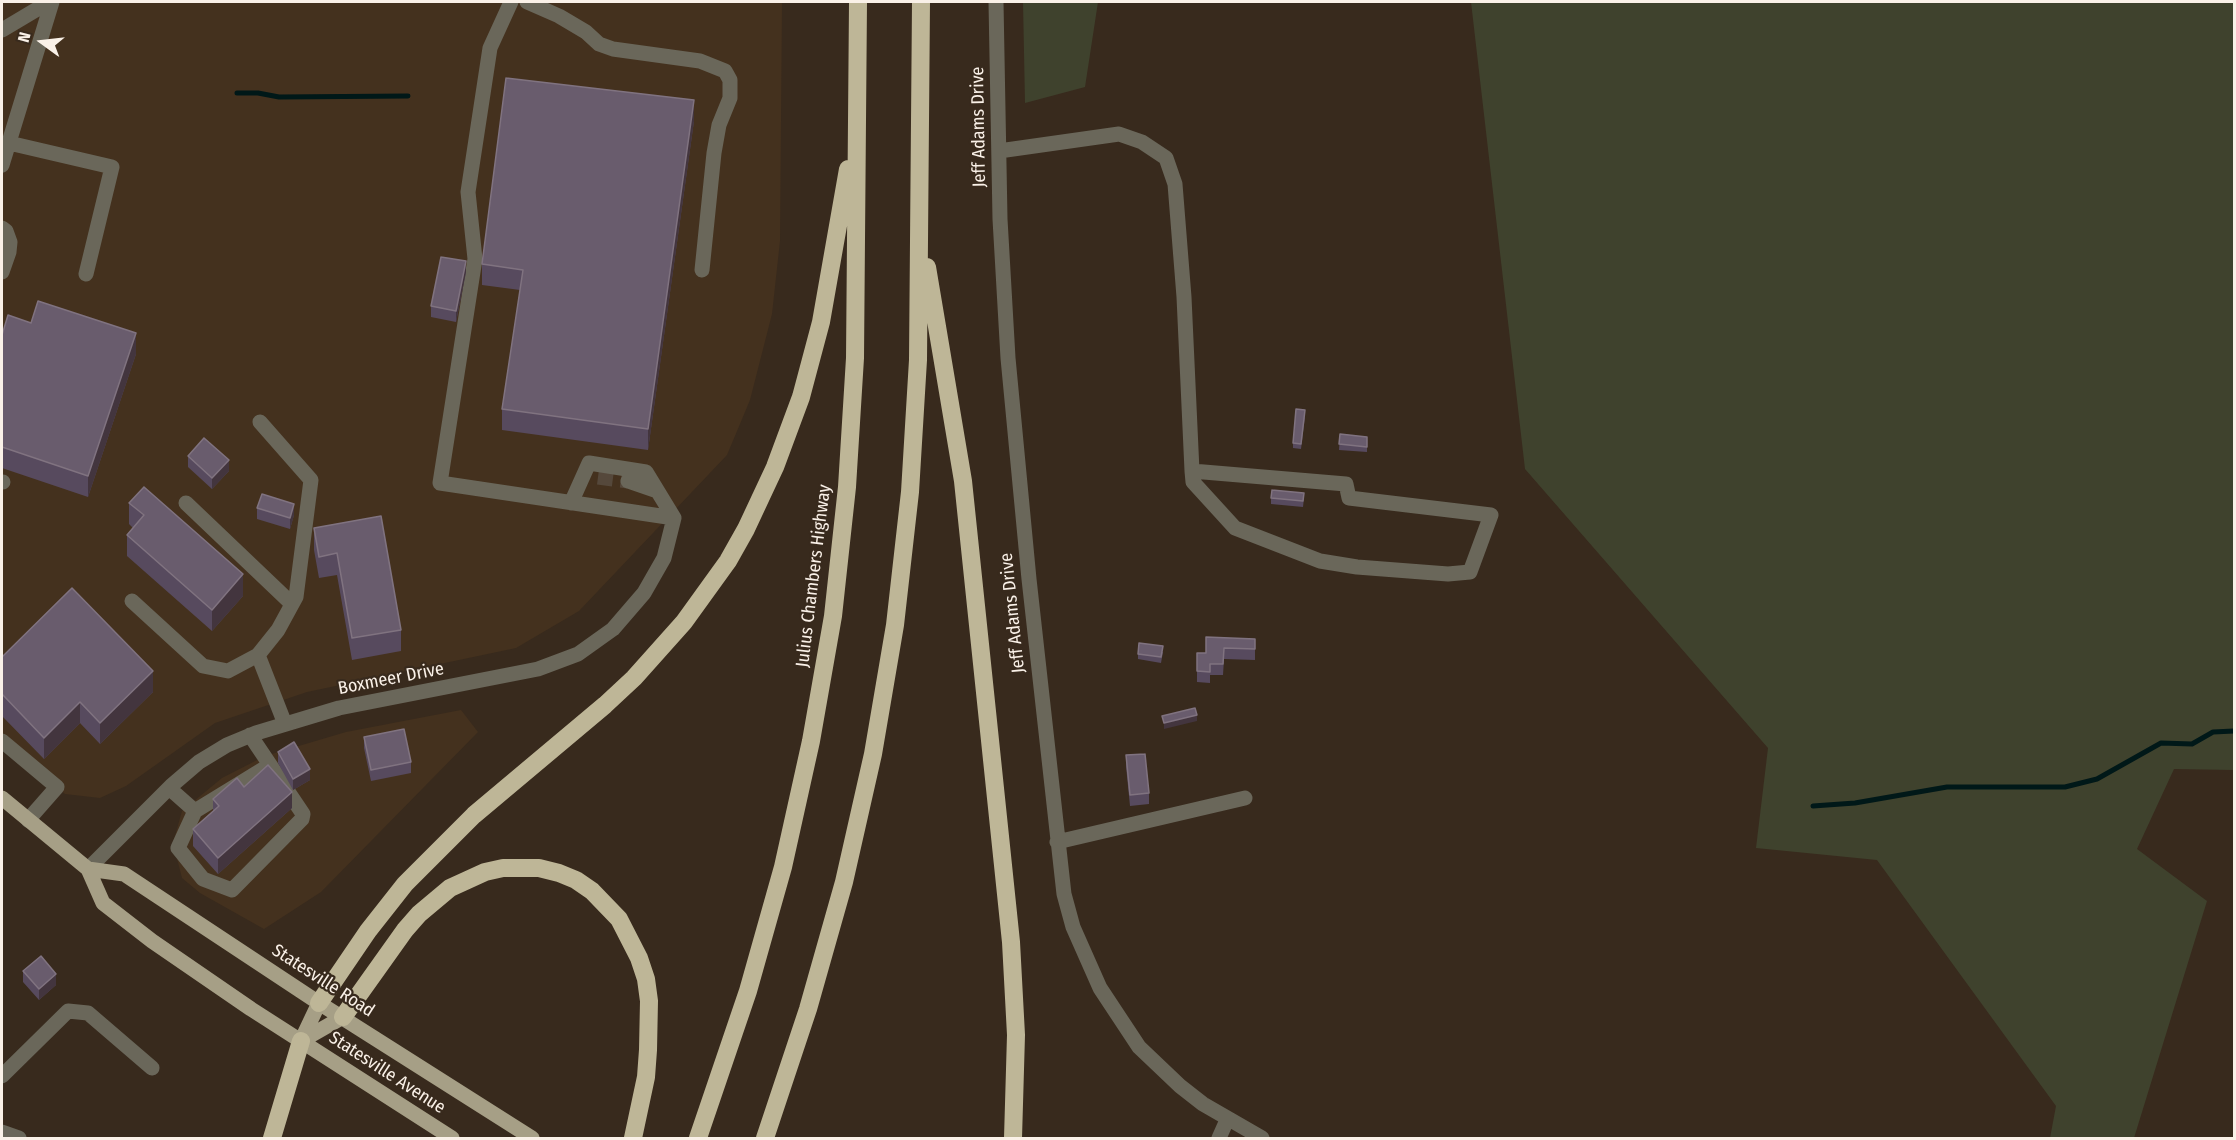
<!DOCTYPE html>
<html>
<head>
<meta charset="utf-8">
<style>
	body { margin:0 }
	#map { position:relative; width:2236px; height:1140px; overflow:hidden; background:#382a1d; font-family:"Fira Sans Condensed",sans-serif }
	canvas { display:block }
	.frame { position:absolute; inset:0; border:3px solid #faf1e8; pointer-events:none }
	.north { position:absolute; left:12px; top:12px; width:60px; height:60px; -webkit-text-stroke:4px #382a1d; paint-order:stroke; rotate:285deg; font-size:16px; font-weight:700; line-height:24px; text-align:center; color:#faf1e8 }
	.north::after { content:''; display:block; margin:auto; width:21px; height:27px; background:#faf1e8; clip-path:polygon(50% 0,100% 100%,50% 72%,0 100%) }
</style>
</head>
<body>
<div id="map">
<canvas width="2236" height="1140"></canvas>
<div class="frame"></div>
<div class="north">N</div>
</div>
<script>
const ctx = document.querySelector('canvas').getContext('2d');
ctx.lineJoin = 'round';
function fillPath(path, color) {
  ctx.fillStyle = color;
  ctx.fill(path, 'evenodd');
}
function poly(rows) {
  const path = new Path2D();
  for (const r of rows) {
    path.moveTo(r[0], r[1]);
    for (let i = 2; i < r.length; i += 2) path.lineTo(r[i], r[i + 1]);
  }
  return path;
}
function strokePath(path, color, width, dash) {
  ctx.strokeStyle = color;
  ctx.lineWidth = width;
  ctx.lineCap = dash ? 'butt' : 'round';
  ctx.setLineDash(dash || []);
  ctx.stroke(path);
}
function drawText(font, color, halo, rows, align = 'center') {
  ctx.font = font + ' "Fira Sans Condensed",sans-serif';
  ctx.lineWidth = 4.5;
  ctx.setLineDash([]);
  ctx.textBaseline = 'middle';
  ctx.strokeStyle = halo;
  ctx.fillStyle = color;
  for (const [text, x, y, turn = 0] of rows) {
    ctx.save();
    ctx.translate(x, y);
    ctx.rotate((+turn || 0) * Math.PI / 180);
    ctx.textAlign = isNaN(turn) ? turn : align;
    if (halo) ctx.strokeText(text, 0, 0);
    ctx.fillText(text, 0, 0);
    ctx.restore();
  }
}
fillPath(poly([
	[2,2,782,2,780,241,772,314,750,400,727,455,579,611,516,648,307,692,215,723,126,786,100,798,65,794,2,734],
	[461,710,478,732,321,892,264,929,200,893,182,878,173,843,182,811,222,778,265,756,346,732]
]), '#44311e');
fillPath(poly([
	[1023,2,1098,2,1085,87,1025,103],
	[1471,2,2234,2,2234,770,2174,769,2137,849,2207,901,2134,1138,2050,1138,2056,1106,1877,860,1756,848,1768,748,1525,469]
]), '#3f422d');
strokePath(poly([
	[237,93,258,93,279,97,408,96],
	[1813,806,1855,803,1947,787,2065,787,2097,779,2161,743,2192,744,2213,732,2234,731]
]), '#001818', 5);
strokePath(poly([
	[598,477,628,481]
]), '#55483b', 15, [15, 8]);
strokePath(poly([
	[511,2,490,48,468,192,475,259,440,483,674,518],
	[527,2,559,16,586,32,599,44,613,49,700,61,725,71,730,80,730,98,719,125,714,153,702,270],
	[996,2,1000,219,1008,358,1029,579,1064,894,1073,927,1100,988,1139,1047,1180,1086,1203,1104,1262,1138],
	[2,30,49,2],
	[9,143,112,167,86,274],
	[999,151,1119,134,1142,142,1166,158,1175,184,1184,297,1192,471,1193,482,1235,528,1320,561,1357,567,1448,574,1470,572,1491,515,1349,498,1346,484,1192,471],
	[2,165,52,2],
	[2,228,6,231,10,242,9,252,2,272],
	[260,422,311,480,296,597,278,630,258,655,285,724],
	[628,481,657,491],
	[2,482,3,482],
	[186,503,292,604],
	[571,503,589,463,646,472,674,518],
	[132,601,203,666,228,671,258,655],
	[2,741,57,787,28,820],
	[169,788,195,811,178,848,203,879,232,890,302,819,303,814,250,735],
	[195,811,270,765],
	[1057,842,1245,798],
	[88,869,171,786,199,762,227,745,256,733,339,708,538,669,578,654,613,629,644,593,664,558,674,518],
	[2,1076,68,1011,88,1013,152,1068],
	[2,1132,19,1138],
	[1219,1138,1227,1120]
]), '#6a675a', 15);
strokePath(poly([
	[2,798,88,869,103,903,152,941,251,1009,452,1138],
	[88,869,124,874,319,1003,532,1138],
	[301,1041,343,1017],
	[301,1041,319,1003]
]), '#a69f86', 15);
strokePath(poly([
	[927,267,963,481,1011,942,1016,1035,1013,1138],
	[319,1003,368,931,405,884,474,815,605,705,634,678,684,622,728,561,746,529,775,467,801,397,821,322,848,169],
	[343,1017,405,930,419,914,450,888,485,872,503,868,539,868,559,873,576,880,592,891,619,919,639,958,646,979,649,1001,648,1050,646,1077,633,1138],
	[272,1138,301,1041],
	[698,1138,748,991,783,867,811,741,833,616,847,487,855,358,858,2],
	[765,1138,808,1009,844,882,873,754,895,625,910,492,918,360,921,2]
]), '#beb697', 18);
fillPath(poly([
	[694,121,648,450,502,430,502,409,520,290,482,285,482,264],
	[466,272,456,322,431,317,431,306],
	[2,335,136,354,88,497,2,468],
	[1305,416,1301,449,1293,448,1293,443],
	[1340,434,1367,437,1367,452,1339,450],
	[188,456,229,471,212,489,188,467],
	[1271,498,1304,498,1303,507,1271,504],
	[129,503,243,596,212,631,127,556,127,535,133,528,129,524],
	[257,508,294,515,290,529,257,519],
	[381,516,401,630,401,651,352,660,337,575,319,578,314,550,314,528],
	[1255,639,1255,660,1224,659,1223,675,1210,675,1210,683,1197,682,1197,653,1206,653],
	[1163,652,1161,663,1138,659,1138,654],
	[2,657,153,692,100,744,80,723,44,759,2,716],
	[364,737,411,762,411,773,371,781,364,748],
	[278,752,310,780,293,790,278,763],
	[1126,755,1149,793,1149,804,1130,806,1126,766],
	[244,787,292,808,218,874,193,846,193,829,213,811,213,799],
	[23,971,56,985,39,1000,23,982]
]), '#574a5e');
fillPath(poly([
	[694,100,694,121,648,450,648,429],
	[466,261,466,272,456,322,456,311],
	[136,333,136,354,88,497,88,476],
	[229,460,229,471,212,489,212,478],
	[294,504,294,515,290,529,290,518],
	[243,574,243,596,212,631,212,610],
	[153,671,153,692,100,744,100,723],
	[80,702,80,723,44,759,44,738],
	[1197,715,1197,721,1164,729,1164,723],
	[310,769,310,780,293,790,293,779],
	[292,792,292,808,218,874,218,858],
	[56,974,56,985,39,1000,39,989]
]), '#43353e');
const building = poly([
	[506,78,694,100,648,429,502,409,523,270,482,264,506,78],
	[441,257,466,261,456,311,431,306,441,257],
	[38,301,136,333,88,476,2,447,2,335,8,315,31,323,38,301],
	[1296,409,1305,410,1301,444,1293,443,1296,409],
	[1340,434,1367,437,1367,447,1339,444,1340,434],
	[204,438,229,460,212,478,188,456,204,438],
	[144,487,243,574,212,610,127,535,144,515,129,503,144,487],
	[1272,490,1304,493,1303,501,1271,498,1272,490],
	[262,494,294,504,290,518,257,508,262,494],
	[381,516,401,630,352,638,337,553,319,557,314,528,381,516],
	[72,588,153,671,100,723,80,702,44,738,2,694,2,657,72,588],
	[1206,637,1255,639,1255,649,1224,648,1223,664,1210,664,1210,672,1197,671,1197,653,1206,653,1206,637],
	[1139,643,1163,646,1161,657,1138,654,1139,643],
	[1195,708,1197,715,1164,723,1162,716,1195,708],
	[404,729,411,762,371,770,364,737,404,729],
	[294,742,310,769,293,779,278,752,294,742],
	[1145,754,1149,793,1130,795,1126,755,1145,754],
	[268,765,292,792,218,858,193,829,219,806,213,799,237,778,244,787,268,765],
	[41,956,56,974,39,989,23,971,41,956]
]);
fillPath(building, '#695c6d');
strokePath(building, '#807380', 1.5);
drawText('18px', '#faf1e8', '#382a1d', [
	["Jeff Adams Drive",979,127,-91],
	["Julius Chambers Highway",814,576,-83],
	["Jeff Adams Drive",1013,613,-96],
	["Boxmeer Drive",391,679,-11],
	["Statesville Road",323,981,33],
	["Statesville Avenue",387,1073,33]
]);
</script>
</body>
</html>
